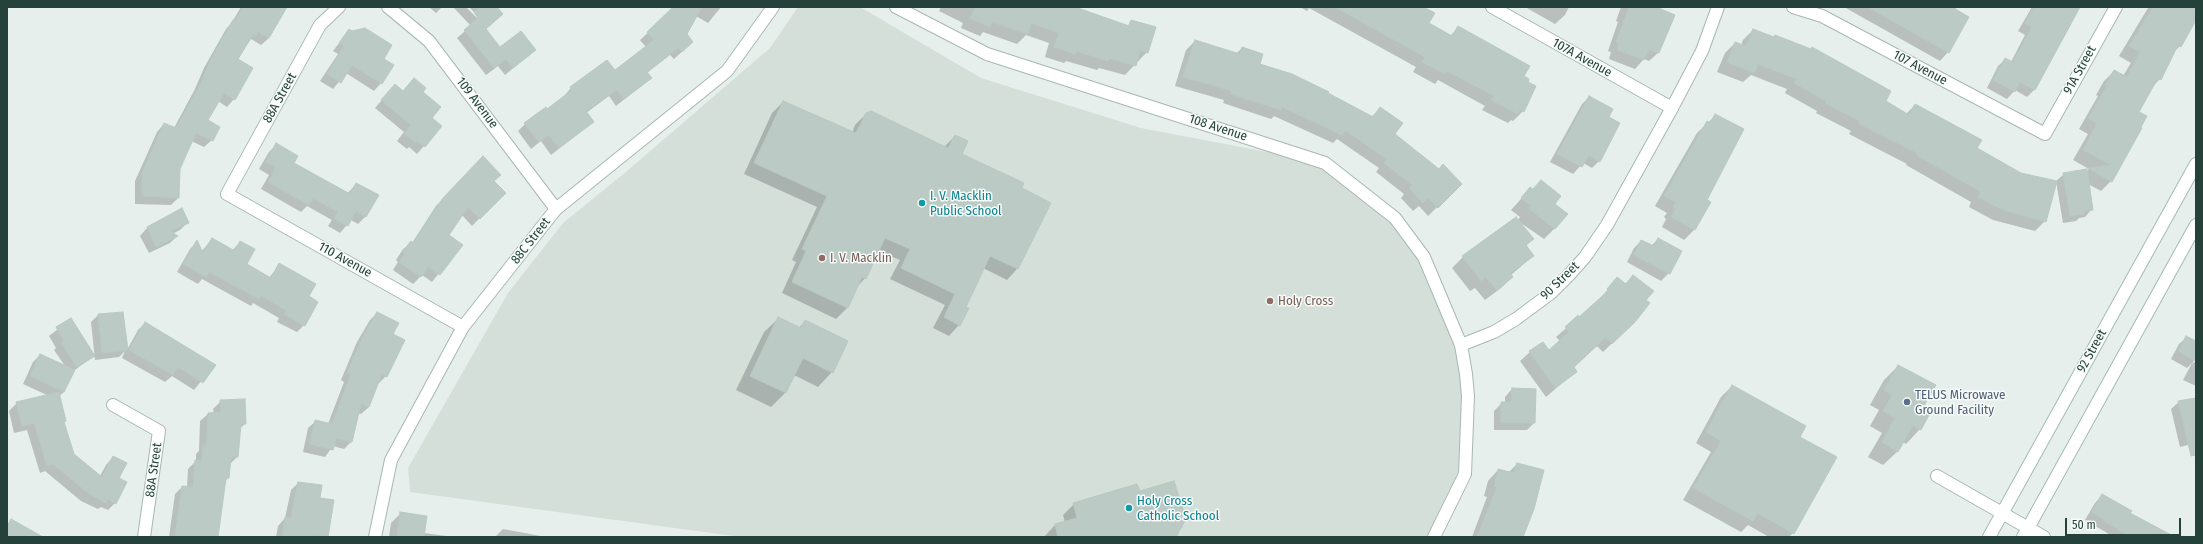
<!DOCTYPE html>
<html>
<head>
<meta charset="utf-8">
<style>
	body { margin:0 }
	#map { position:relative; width:2203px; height:544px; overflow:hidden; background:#e6efeb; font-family:"Fira Sans Condensed",sans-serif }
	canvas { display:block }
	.frame { position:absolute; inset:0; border:8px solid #24423a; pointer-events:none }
	.scale { position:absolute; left:2065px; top:518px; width:116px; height:18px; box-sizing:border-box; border:2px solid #24423a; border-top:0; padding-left:5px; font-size:12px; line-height:14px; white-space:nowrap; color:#24423a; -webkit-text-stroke:3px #f7fbf9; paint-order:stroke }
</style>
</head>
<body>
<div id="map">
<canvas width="2203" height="544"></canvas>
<div class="frame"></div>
<div class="scale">50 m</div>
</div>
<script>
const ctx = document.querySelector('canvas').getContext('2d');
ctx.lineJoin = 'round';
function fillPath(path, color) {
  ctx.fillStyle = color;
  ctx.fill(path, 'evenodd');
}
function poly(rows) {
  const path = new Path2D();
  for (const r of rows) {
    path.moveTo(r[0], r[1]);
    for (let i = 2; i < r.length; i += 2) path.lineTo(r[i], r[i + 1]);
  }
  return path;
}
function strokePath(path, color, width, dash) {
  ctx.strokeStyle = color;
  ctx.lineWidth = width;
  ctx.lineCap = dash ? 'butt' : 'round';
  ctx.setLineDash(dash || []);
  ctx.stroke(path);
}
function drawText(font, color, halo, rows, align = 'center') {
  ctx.font = font + ' "Fira Sans Condensed",sans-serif';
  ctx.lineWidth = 3;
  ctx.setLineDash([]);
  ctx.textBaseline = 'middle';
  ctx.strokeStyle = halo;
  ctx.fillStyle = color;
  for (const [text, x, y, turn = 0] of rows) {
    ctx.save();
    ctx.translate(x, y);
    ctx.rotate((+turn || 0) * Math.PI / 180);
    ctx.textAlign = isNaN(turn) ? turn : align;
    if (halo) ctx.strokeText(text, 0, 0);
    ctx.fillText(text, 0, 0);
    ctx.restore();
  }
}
fillPath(poly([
	[798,7,860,7,981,78,1141,128,1325,163,1395,218,1424,257,1461,345,1465,474,1430,537,741,537,410,492,408,468,508,293,563,223,627,171,770,48]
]), '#d4dfda');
fillPath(poly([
	[241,7,286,7,269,38,261,45,251,39,237,60,234,99,227,107,218,101,207,121,212,140,204,147,191,141,179,169,178,198,171,205,135,204,135,181,157,132,164,124,174,128,194,91,204,68,226,29,232,22],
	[429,7,442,7,436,13],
	[453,7,466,7,481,22,483,21,469,7,496,7,485,30,500,48,535,50,505,75,498,66,486,75,457,38,471,26],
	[672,7,721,7,708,23,696,16,685,35,685,49,674,59,670,55,647,73,651,78,616,106,609,96,586,113,593,122,551,155,541,141,531,149,518,131,525,124,565,97,564,96,571,88,614,72,646,47,640,40,669,13],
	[941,7,1070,7,1127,26,1132,21,1147,52,1125,75,1099,68,1097,70,1066,61,1064,63,1045,57,1049,43,1026,35,1017,44,983,32,980,36,961,28,963,23,939,11],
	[1300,7,1422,7,1428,23,1450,36,1458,28,1523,76,1523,111,1513,121,1511,120,1508,123,1482,110,1485,106,1438,80,1435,84,1413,72,1416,67,1309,8,1307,11],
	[1525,7,1569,7,1565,15,1555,24],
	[1621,7,1661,7,1658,53,1649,61,1644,59,1635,69,1609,59,1611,52,1608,51,1618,22,1616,21],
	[1844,7,1956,7,1948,52,1940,61],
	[2032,7,2080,7,2034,90,2027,97,2015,90,2007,99,1987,88,1998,66,2006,59,2011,62,2025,35,2018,31],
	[2146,7,2196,7,2196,18,2180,46,2172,54,2160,79,2151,88,2138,112,2111,181,2101,191,2088,184,2092,209,2085,217,2079,218,2076,221,2063,223,2056,181,2064,174,2086,172,2089,169,2073,160,2088,134,2079,129,2098,96,2096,95,2104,81,2114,71,2123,76,2131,63,2119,56,2148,8],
	[349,30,392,65,381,83,374,91,346,73,333,89,320,81,338,54,333,51],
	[1753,30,1906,114,1915,105,1976,149,2045,221,2035,231,1993,220,1969,207,1971,202,1906,165,1907,164,1849,134,1851,131,1816,113,1817,111,1785,93,1787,89,1751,75,1743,82,1717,72,1725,53,1735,43,1741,46,1743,40],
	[1195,41,1236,54,1242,48,1258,65,1327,94,1371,117,1380,109,1394,135,1439,170,1461,184,1428,216,1419,206,1413,211,1401,198,1404,194,1376,172,1379,168,1337,139,1333,143,1274,116,1271,119,1223,103,1224,100,1175,86,1186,50],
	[395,85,431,118,424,146,417,154,409,147,407,149,397,141,404,132,375,108],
	[1589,97,1608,118,1599,161,1592,168,1583,163,1573,174,1550,162,1582,104],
	[783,102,852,133,855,125,866,114,944,147,955,136,961,155,1049,203,1017,269,1007,280,983,268,965,307,959,325,949,336,933,328,945,305,890,279,900,260,878,251,865,278,857,287,847,308,836,319,782,293,796,262,792,260,817,207,744,174,772,113],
	[1716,115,1706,200,1710,203,1694,230,1684,240,1662,227,1666,219,1664,217,1667,213,1655,206,1697,133],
	[276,145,293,164,347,194,356,184,377,195,365,217,358,224,351,220,340,233,328,226,332,220,307,206,301,212,261,189,269,175,259,169,269,152],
	[483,158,493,181,504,193,472,226,462,215,447,236,461,245,432,282,422,275,413,284,393,270,398,262,396,260,403,249,412,243,436,206],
	[1541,181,1554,204,1555,228,1544,239,1518,221,1533,238,1525,246,1533,256,1511,275,1512,277,1501,288,1485,300,1475,288,1470,291,1452,268,1463,257,1518,220,1520,217,1511,210,1530,189,1532,190],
	[163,221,188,222,180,230,172,234,177,236,170,243,149,253,140,236,147,228],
	[212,239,232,251,240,242,245,265,269,278,280,264,308,296,304,325,297,332,277,322,279,318,253,303,251,306,202,279,198,284,177,272,190,249,197,242,201,252],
	[1658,239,1669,273,1661,281,1627,262,1634,248,1641,241,1651,246],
	[1633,276,1612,343,1603,352,1597,346,1573,368,1576,371,1546,397,1520,361,1530,352,1549,352,1560,341,1556,337,1600,299,1617,278,1625,284],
	[377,313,392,335,386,376,379,383,377,383,369,407,361,414,358,413,351,442,344,449,333,446,325,457,303,452,308,428,316,421,328,424,344,382,341,380,357,342,370,320],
	[98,315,127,350,138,330,145,323,214,365,194,390,172,376,165,382,122,358,125,351,119,357,95,360,91,322],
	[779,318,799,328,805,321,832,372,818,387,794,375,785,393,771,407,736,390,764,332],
	[71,319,94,356,72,372,64,392,59,396,63,423,74,455,100,476,106,465,113,457,118,479,115,503,108,510,101,507,98,509,81,501,45,471,40,473,27,430,14,433,9,411,17,403,49,396,23,384,33,362,40,355,65,366,54,350,56,348,49,336],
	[2187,337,2196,342,2196,357,2192,364,2196,361,2196,386,2183,380,2192,363,2187,368,2171,359,2179,344],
	[1898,366,1921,409,1920,429,1906,444,1903,442,1898,451,1883,465,1868,457,1882,433,1870,426,1879,410,1870,405,1884,380],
	[1732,386,1798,437,1793,533,1789,537,1769,537,1748,525,1741,532,1683,500,1711,452,1696,443,1721,397],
	[1512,389,1534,423,1527,430,1494,430,1494,411,1502,403,1505,403,1505,397],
	[2196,399,2196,443,2180,447,2171,409,2179,402],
	[221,401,245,424,239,429,237,457,229,465,228,478,224,482,217,537,169,537,175,494,182,487,187,488,188,469,196,461,196,454,199,451,200,421,208,414,214,413,213,409],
	[1517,464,1520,537,1472,537,1487,497,1484,496,1488,481,1498,470,1508,473],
	[298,483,319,498,332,500,327,537,276,537,278,526,285,518,291,490],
	[1139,492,1175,537,1044,537,1055,525,1065,522,1063,515,1074,504],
	[2102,495,2129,513,2166,537,2114,537,2085,520,2095,503],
	[401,513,424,533,454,537,389,537,391,523],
	[503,529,546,537,495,537]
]), '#0003');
const building = poly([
	[243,7,287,7,269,38,258,32,256,36,253,34,238,59,253,68,235,100,224,93,208,120,220,127,213,141,196,133,180,169,179,198,142,196,142,173,164,123,176,128,201,83,211,59,233,20,235,21,243,7],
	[480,7,497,7,503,14,486,29,500,47,521,31,536,50,513,68,506,59,494,68,464,30,478,18,474,12,480,7],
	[673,7,702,7,687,34,693,42,682,52,678,48,647,72,652,78,624,99,617,90,586,111,594,122,559,148,549,135,539,142,524,123,546,107,547,109,572,90,570,87,607,60,615,70,654,40,647,32,673,7],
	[975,7,1075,7,1129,26,1131,20,1156,27,1148,53,1140,50,1136,66,1109,58,1108,61,1076,51,1075,54,1054,47,1059,33,1031,23,1028,34,992,22,990,27,970,18,975,7],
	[1335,7,1423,7,1435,13,1429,23,1452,36,1458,26,1530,66,1524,76,1529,79,1528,82,1536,86,1524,112,1520,110,1518,114,1491,100,1494,96,1447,71,1445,74,1422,62,1425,57,1335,7],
	[1629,7,1656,7,1675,15,1659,53,1649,50,1644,60,1617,50,1619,43,1616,42,1629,7],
	[1868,7,1952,7,1969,17,1949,53,1868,7],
	[2034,7,2080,7,2035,90,2020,82,2015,92,1993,80,2005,58,2013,62,2032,27,2025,23,2034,7],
	[2153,7,2196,7,2196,20,2181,47,2178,45,2161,80,2158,78,2139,112,2147,116,2141,127,2142,128,2112,182,2088,168,2111,165,2083,150,2097,123,2088,118,2107,86,2105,85,2114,70,2127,77,2140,52,2129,46,2153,7],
	[365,28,392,45,384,59,394,65,382,84,352,65,341,83,327,74,344,46,339,43,349,29,352,31,365,28],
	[1753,29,1774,37,1775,35,1811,49,1812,47,1891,91,1886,101,1909,115,1915,104,1982,140,1977,148,2021,173,2057,181,2046,222,2003,210,1978,197,1981,192,1916,155,1917,153,1859,124,1860,121,1825,103,1826,101,1794,83,1797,79,1758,64,1754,73,1727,62,1735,42,1746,46,1753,29],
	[1195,40,1240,54,1242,47,1263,54,1260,64,1292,74,1329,92,1328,93,1373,117,1380,107,1403,123,1395,134,1439,169,1443,164,1462,184,1438,208,1428,198,1423,203,1409,188,1412,185,1384,163,1387,159,1345,130,1342,135,1282,107,1281,110,1231,94,1232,91,1183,77,1195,40],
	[414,78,426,88,423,92,441,107,432,118,442,126,425,147,417,141,415,143,404,133,411,125,381,100,395,84,403,91,414,78],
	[1589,96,1613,109,1609,117,1620,123,1600,162,1589,155,1582,167,1557,154,1589,96],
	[783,101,856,133,866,113,871,111,948,148,955,135,968,141,962,154,1024,183,1022,188,1051,203,1018,269,990,256,966,307,969,308,960,326,944,317,955,294,901,268,910,249,885,238,866,279,862,277,848,308,792,282,806,251,802,249,827,196,754,163,783,101],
	[1715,114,1744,129,1707,200,1711,202,1695,230,1671,217,1676,209,1673,207,1676,202,1664,196,1707,121,1710,123,1715,114],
	[276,143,298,156,294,163,350,194,356,183,379,195,366,217,356,211,348,226,334,219,338,212,313,198,309,205,268,182,276,167,266,162,276,143],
	[483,156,501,175,494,181,506,193,480,219,468,207,449,235,463,245,440,275,428,267,421,277,399,262,405,254,402,252,411,241,413,243,443,198,483,156],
	[2087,169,2093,210,2084,211,2084,214,2070,216,2063,173,2087,169],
	[1541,180,1561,196,1555,204,1568,214,1555,229,1528,208,1531,206,1521,198,1530,187,1533,189,1541,180],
	[182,208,189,223,170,231,178,236,156,247,147,227,182,208],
	[1516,217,1534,239,1526,245,1534,256,1510,273,1513,277,1497,290,1486,277,1481,281,1462,256,1516,217],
	[212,238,235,251,240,241,255,249,247,264,271,278,279,263,316,284,309,296,318,302,305,326,284,314,286,310,261,296,259,299,209,272,206,277,183,264,197,240,203,253,212,238],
	[1658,238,1682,251,1670,274,1634,255,1641,240,1654,246,1658,238],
	[1633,275,1654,291,1646,300,1650,303,1635,322,1612,344,1606,337,1574,367,1577,372,1555,388,1529,351,1543,342,1549,350,1569,332,1565,327,1578,315,1579,317,1609,290,1607,289,1617,277,1626,284,1633,275],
	[123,312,128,350,102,353,98,314,123,312],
	[377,312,399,323,393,334,405,340,387,377,382,374,369,407,361,404,352,442,336,438,333,450,310,444,315,420,332,424,351,374,347,373,364,334,377,312],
	[778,317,801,328,805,320,848,341,833,373,803,358,786,393,750,376,778,317],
	[71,318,95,356,77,367,61,342,64,341,56,327,71,318],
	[145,322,216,365,203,383,178,367,173,375,129,350,145,322],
	[2186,336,2196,341,2196,361,2178,351,2186,336],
	[40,354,75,370,64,392,30,376,40,354],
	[1898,365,1936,385,1922,409,1930,413,1921,430,1913,425,1898,452,1882,442,1895,418,1883,411,1892,395,1884,390,1898,365],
	[1732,385,1806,426,1800,437,1837,457,1794,534,1758,513,1753,521,1693,488,1721,441,1706,432,1732,385],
	[1512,388,1536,389,1535,423,1501,423,1501,402,1511,402,1512,388],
	[59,392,66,421,64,422,74,454,102,477,113,456,127,463,119,478,127,482,116,504,108,499,106,503,88,493,53,464,47,466,34,423,22,426,16,402,59,392],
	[2196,398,2196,455,2191,456,2178,401,2196,398],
	[245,399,246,424,241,424,238,457,231,457,229,478,226,478,218,537,175,537,182,486,193,487,195,460,202,461,203,445,206,445,208,413,221,412,220,400,245,399],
	[1517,463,1544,470,1534,509,1523,537,1477,537,1497,487,1494,486,1498,469,1514,473,1517,463],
	[1174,481,1186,519,1176,537,1058,537,1055,524,1077,518,1073,503,1137,484,1140,491,1174,481],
	[298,482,322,485,320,498,334,500,328,537,311,535,311,537,282,537,285,517,291,518,298,482],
	[2102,494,2132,511,2130,513,2175,537,2132,537,2102,520,2103,519,2092,512,2102,494],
	[400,512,427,516,424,537,397,537,400,512],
	[11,519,43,537,7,537,7,526,11,519]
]);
fillPath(building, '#bbcac4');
strokePath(building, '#b8c9c2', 1);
const minor = poly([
	[339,7,320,25,227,194,463,327],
	[388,7,429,41,556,209],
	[1793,7,1822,16,2045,134,2116,7],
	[1461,345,1494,332,1516,319,1551,293,1569,275,1585,257,1607,225,1672,108,1492,7],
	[113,405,159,431,144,537],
	[1937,476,2002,513]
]);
const tertiary = poly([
	[896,7,987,54,1325,163,1395,218,1424,257,1461,345,1466,374,1468,396,1465,474,1434,537],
	[1672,108,1702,51,1718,7],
	[2002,513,2044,537],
	[375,537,391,460,463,327,556,209,727,71,773,7]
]);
const secondary = poly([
	[1989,537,2196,164],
	[2023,537,2196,225]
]);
strokePath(minor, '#a8b8b2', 14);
strokePath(tertiary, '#a8b8b2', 14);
strokePath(secondary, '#a4bbb3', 14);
strokePath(minor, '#fff', 12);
strokePath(tertiary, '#fff', 12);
strokePath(secondary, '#fff', 12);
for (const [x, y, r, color] of [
	[922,203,4,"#0f9aa8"],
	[822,258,4,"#8d6e63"],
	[1270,301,4,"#8d6e63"],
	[1907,402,4,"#5c6f8a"],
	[1129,508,4,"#0f9aa8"]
]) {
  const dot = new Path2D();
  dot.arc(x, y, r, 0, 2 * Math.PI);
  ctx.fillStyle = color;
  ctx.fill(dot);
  strokePath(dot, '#f7fbf9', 1.5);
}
drawText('13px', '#24423a', '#f7fbf9', [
	["107A Avenue",1582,58,29],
	["107 Avenue",1920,68,28],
	["91A Street",2080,70,-61],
	["88A Street",280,98,-61],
	["109 Avenue",477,103,53],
	["108 Avenue",1218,128,18],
	["88C Street",531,241,-52],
	["110 Avenue",345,260,29],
	["90 Street",1560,281,-44],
	["92 Street",2092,351,-61],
	["88A Street",154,470,-82]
]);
drawText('13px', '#0d838f', '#f7fbf9', [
	["I. V. Macklin",930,196],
	["Public School",930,211],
	["Holy Cross",1137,501],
	["Catholic School",1137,516]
], 'left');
drawText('13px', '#785e54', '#f7fbf9', [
	["I. V. Macklin",830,258],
	["Holy Cross",1278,301]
], 'left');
drawText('13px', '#4e5e75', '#f7fbf9', [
	["TELUS Microwave",1915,395],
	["Ground Facility",1915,410]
], 'left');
</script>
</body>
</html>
